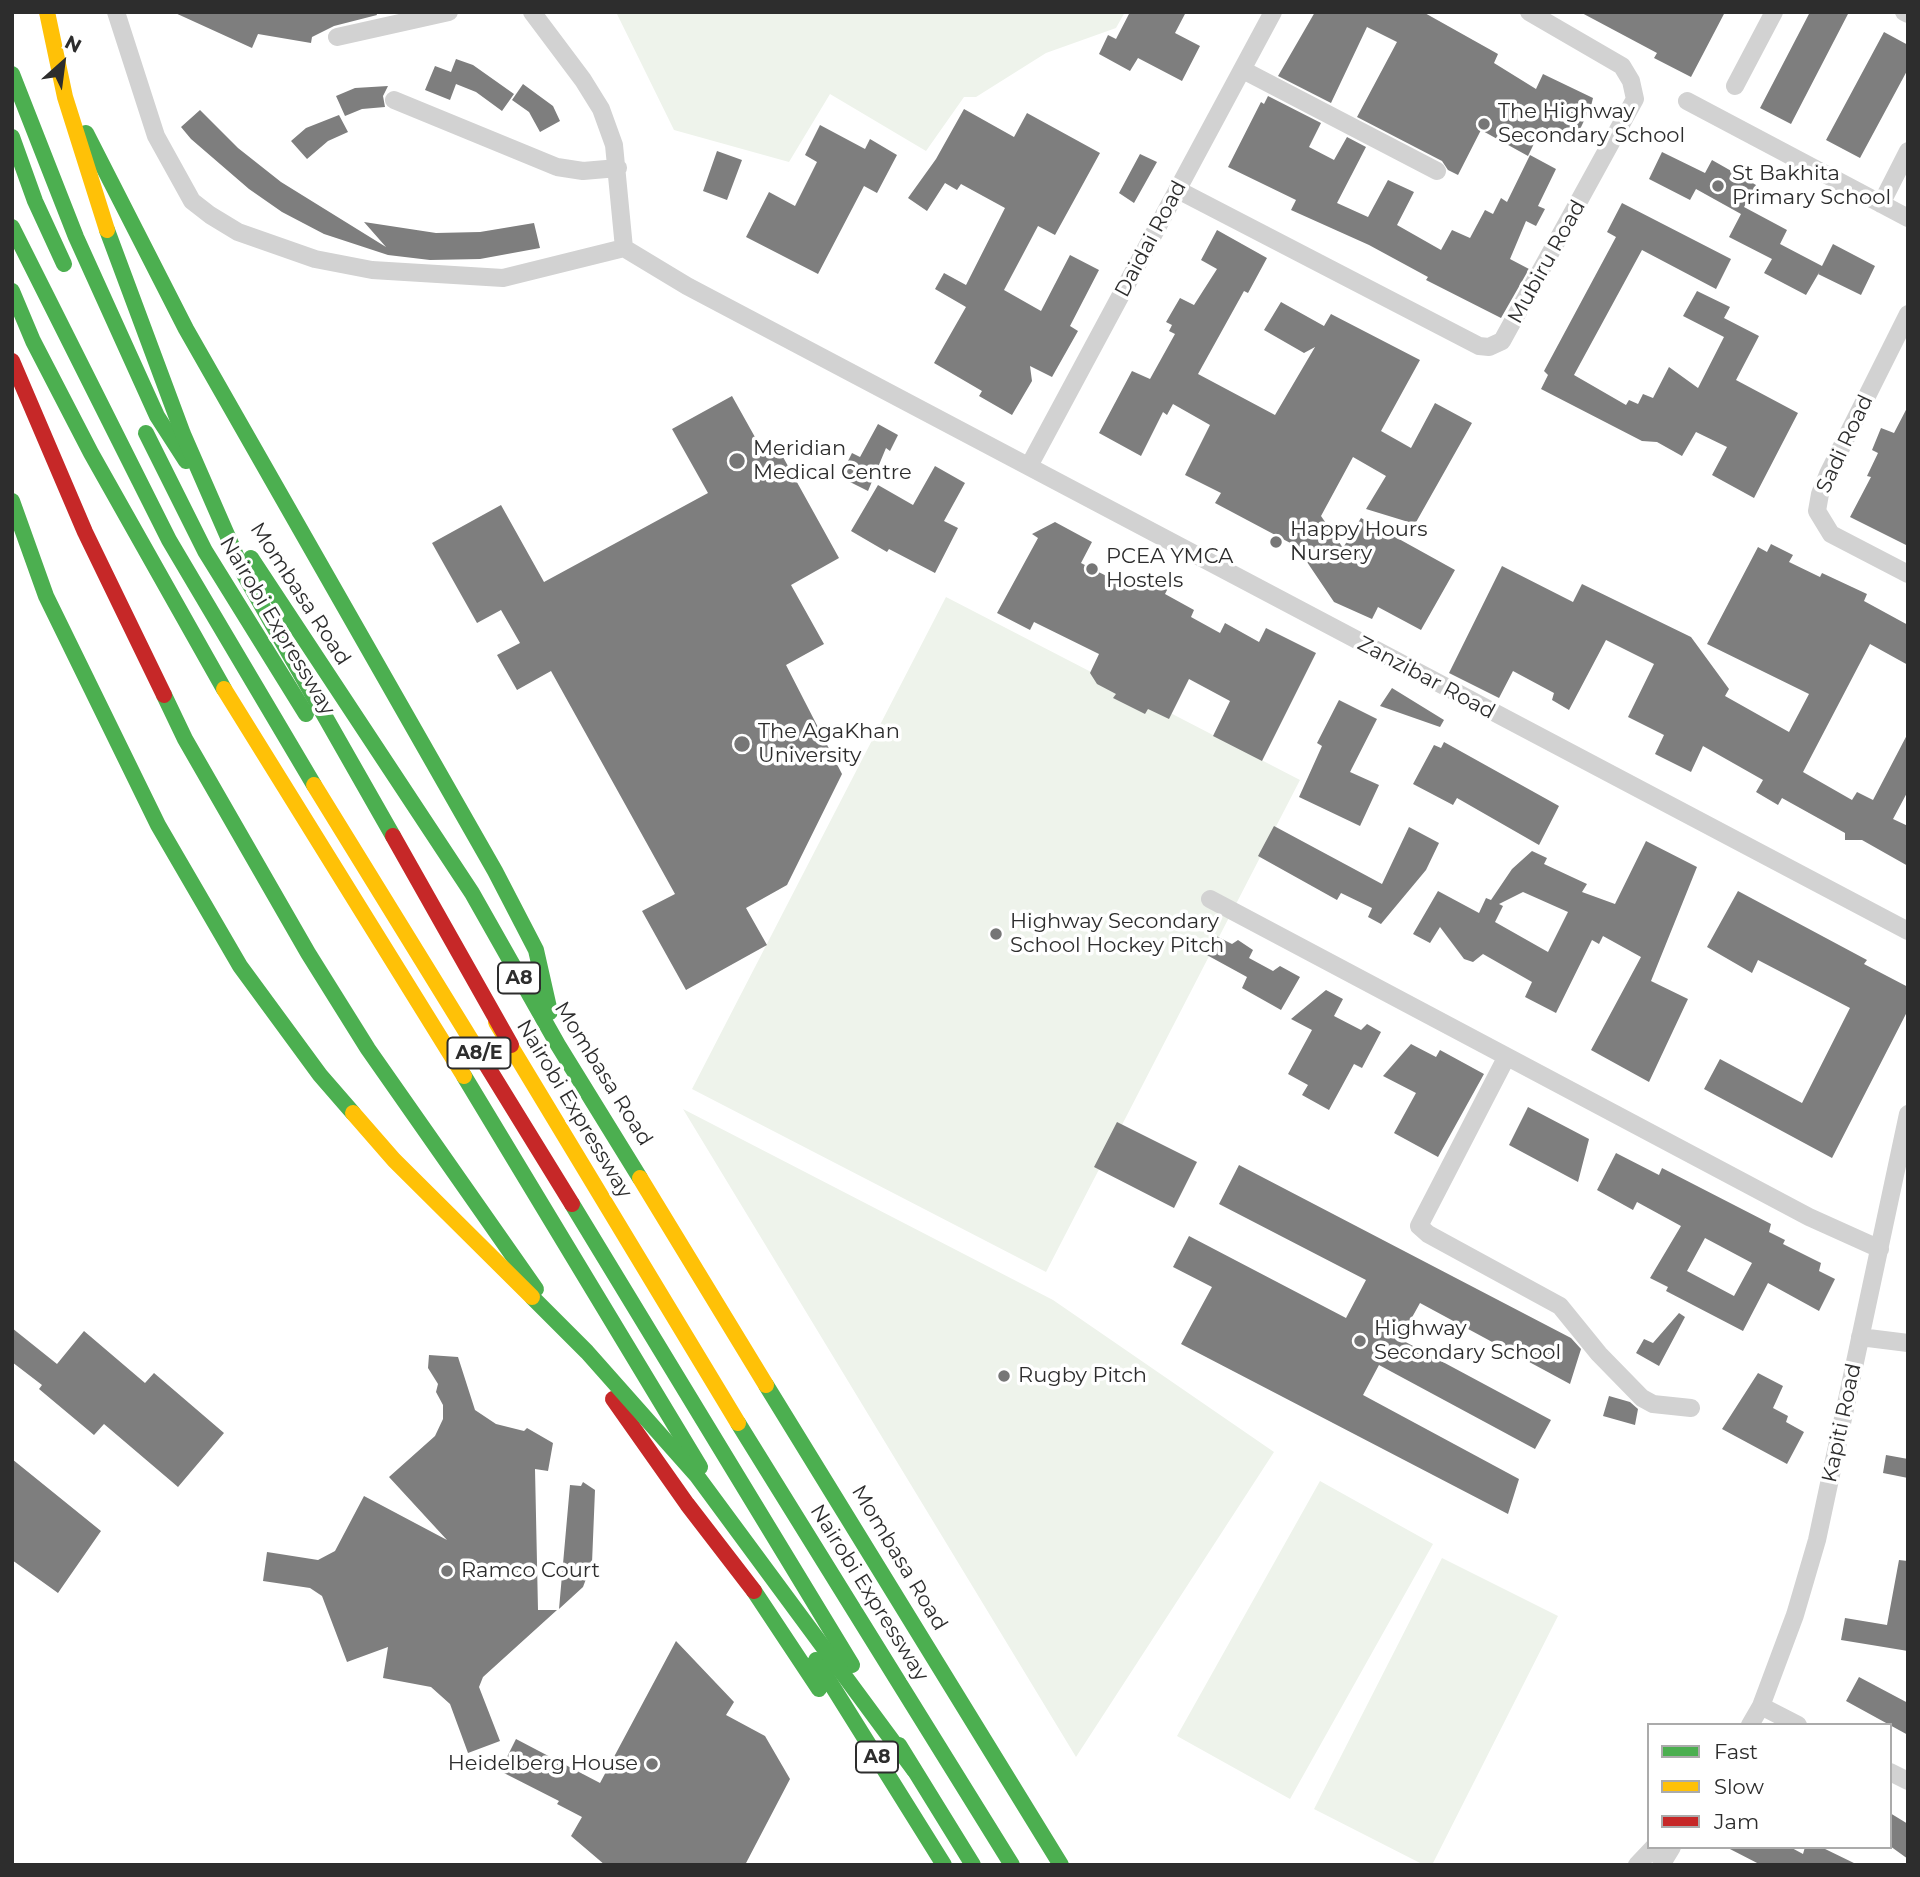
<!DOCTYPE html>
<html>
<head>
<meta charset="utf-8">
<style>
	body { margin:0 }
	#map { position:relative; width:1920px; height:1877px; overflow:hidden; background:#fff; font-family:Montserrat,sans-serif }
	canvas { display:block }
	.frame { position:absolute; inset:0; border:14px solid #2d2d2d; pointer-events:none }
	.legend { position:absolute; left:1647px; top:1723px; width:245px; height:126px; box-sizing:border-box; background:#fff; border:2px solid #ababab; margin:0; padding:9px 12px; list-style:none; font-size:21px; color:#2d2d2d }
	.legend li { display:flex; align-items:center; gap:14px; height:35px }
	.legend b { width:35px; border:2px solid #ababab }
	.north { position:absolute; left:28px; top:28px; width:70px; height:70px; -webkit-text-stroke:5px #fff; paint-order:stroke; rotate:28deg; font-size:19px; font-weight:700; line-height:28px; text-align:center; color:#2d2d2d }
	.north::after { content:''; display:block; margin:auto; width:24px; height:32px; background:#2d2d2d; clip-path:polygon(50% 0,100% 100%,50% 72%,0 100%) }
</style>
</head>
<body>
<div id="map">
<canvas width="1920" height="1877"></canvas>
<div class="frame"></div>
<ul class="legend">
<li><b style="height:9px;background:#4caf50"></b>Fast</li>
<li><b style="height:9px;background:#ffc107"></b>Slow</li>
<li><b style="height:9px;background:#c62828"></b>Jam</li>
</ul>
<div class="north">N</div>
</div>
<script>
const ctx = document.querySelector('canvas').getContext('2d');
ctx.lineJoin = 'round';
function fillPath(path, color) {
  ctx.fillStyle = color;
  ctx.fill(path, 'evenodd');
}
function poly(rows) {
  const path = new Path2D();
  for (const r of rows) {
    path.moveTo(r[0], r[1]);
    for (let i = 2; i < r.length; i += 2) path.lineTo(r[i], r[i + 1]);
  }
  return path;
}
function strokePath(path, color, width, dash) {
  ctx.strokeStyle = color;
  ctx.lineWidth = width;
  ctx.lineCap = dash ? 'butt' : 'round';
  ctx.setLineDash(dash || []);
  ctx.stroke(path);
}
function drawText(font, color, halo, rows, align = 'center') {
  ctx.font = font + ' Montserrat,sans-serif';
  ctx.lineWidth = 7;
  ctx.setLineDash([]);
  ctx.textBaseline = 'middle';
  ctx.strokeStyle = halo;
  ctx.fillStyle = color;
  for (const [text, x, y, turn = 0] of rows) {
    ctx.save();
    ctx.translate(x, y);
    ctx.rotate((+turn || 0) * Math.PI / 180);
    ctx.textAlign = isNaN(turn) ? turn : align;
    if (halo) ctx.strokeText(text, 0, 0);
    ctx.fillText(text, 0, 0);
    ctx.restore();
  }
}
fillPath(poly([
	[616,12,1125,12,1116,28,1046,53,976,97,964,97,926,151,830,94,789,162,674,130],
	[946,597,1300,780,1046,1272,692,1089],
	[683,1109,1053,1300,1274,1452,1076,1757],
	[1320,1481,1433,1544,1290,1799,1177,1736],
	[1442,1558,1558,1616,1432,1865,1424,1865,1314,1809]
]), '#eef3eb');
fillPath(poly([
	[173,12,376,12,377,15,334,26,312,37,311,43,258,34,252,48],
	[1130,12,1186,12,1175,33,1200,46,1182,81,1138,58,1130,71,1099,54,1108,35,1116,39],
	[1315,12,1423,12,1498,54,1494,63,1536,89,1543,74,1593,98,1591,106,1574,142,1542,127,1528,156,1481,130,1458,175,1448,170,1442,161,1357,117,1397,42,1367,27,1331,103,1278,76],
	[1580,12,1725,12,1691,77,1654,58,1657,53],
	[1810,12,1849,12,1791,124,1760,108],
	[1884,32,1908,45,1908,69,1860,158,1826,140],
	[456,59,473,65,514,94,502,111,476,92,456,84,450,100,425,90,435,66,451,72],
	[523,84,553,106,560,121,540,132,529,112,512,100],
	[388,86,383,96,385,107,362,109,345,116,336,96,355,88],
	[1268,96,1321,123,1309,147,1334,160,1347,137,1366,147,1337,203,1368,217,1388,180,1414,192,1397,225,1441,250,1452,230,1470,238,1485,210,1493,214,1501,198,1507,202,1530,155,1556,169,1538,206,1545,209,1536,226,1526,221,1510,259,1529,269,1501,318,1426,280,1428,277,1369,245,1291,210,1296,200,1228,167,1261,102,1264,104],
	[964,109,1014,137,1027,113,1100,153,1055,235,1038,226,1004,290,1041,311,1070,255,1099,270,1070,326,1078,331,1052,377,1030,366,1032,381,1012,415,979,396,982,391,934,363,966,307,935,289,944,273,966,285,1005,208,961,184,957,190,945,183,927,211,908,198,936,159],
	[200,110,238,148,281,182,386,247,364,222,436,233,480,232,534,223,540,248,480,259,430,260,388,255,324,234,282,212,249,189,191,139,181,127],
	[339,115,348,132,328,141,307,159,291,141,306,128],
	[820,125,865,149,870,139,897,155,877,193,864,186,818,274,746,237,769,192,795,206,817,162,805,155],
	[717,151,742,160,727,200,703,191],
	[1662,152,1705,173,1712,160,1756,185,1744,207,1787,230,1780,244,1822,266,1833,244,1875,266,1861,295,1818,274,1820,271,1806,295,1764,273,1772,259,1729,237,1741,214,1696,189,1690,200,1649,179],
	[1140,154,1157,162,1134,203,1119,193],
	[1622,203,1731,259,1716,289,1642,250,1574,375,1626,405,1629,400,1638,404,1643,394,1653,398,1669,367,1698,388,1724,337,1683,316,1697,291,1730,307,1724,318,1759,336,1736,380,1798,413,1754,498,1712,475,1727,447,1696,432,1682,456,1657,442,1642,441,1541,389,1548,375,1544,371,1616,237,1607,232],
	[1217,230,1267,258,1248,293,1244,291,1198,374,1275,415,1315,347,1304,353,1264,330,1281,302,1324,326,1331,314,1420,360,1381,431,1411,448,1435,403,1472,423,1415,524,1366,509,1386,476,1353,457,1321,516,1343,548,1361,518,1455,570,1421,630,1378,607,1372,619,1334,602,1307,562,1311,554,1215,503,1221,493,1185,475,1210,425,1173,404,1167,415,1163,412,1141,456,1099,433,1132,371,1150,379,1175,334,1169,331,1172,325,1166,322,1180,298,1194,305,1217,269,1201,260],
	[732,396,765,455,778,448,839,558,791,585,824,644,786,665,842,774,787,885,746,908,767,945,686,990,642,911,675,894,551,671,517,690,497,655,520,643,501,610,477,623,432,543,501,505,544,582,708,493,672,429],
	[1908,406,1908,546,1850,517,1871,477,1867,476,1878,453,1872,450,1881,428,1894,433],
	[878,424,898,435,890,451,886,448,868,491,840,477,852,453,860,457],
	[935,466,965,483,944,521,958,528,935,573,889,549,887,552,851,531,878,485,913,505],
	[1055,522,1092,542,1081,563,1132,589,1134,584,1143,589,1148,579,1168,588,1165,594,1194,610,1191,617,1220,633,1225,623,1259,642,1266,628,1316,653,1262,761,1213,736,1230,701,1189,679,1169,719,1148,709,1145,714,1113,698,1116,694,1097,684,1090,673,1099,654,1034,622,1030,630,997,613,1038,538,1032,534],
	[1771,544,1793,555,1789,562,1820,577,1822,573,1867,594,1864,601,1908,625,1908,665,1870,644,1803,772,1852,800,1857,792,1873,800,1908,733,1908,791,1893,819,1908,826,1908,866,1862,840,1845,840,1845,833,1782,798,1778,805,1756,792,1763,780,1703,746,1691,772,1655,754,1664,735,1628,717,1654,664,1606,640,1569,710,1552,700,1554,693,1513,671,1499,698,1449,673,1502,566,1573,602,1582,584,1691,637,1729,689,1725,696,1789,732,1809,694,1707,644,1758,547,1767,552],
	[1392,688,1444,720,1440,727,1380,706],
	[1339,700,1377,719,1350,772,1379,785,1360,826,1299,797,1322,746,1317,743],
	[1444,742,1559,806,1539,845,1457,798,1453,805,1413,784,1434,745,1441,748],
	[1274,826,1382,884,1409,827,1439,843,1426,870,1381,924,1368,917,1372,908,1341,893,1337,900,1258,856],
	[1646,841,1697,867,1651,981,1688,999,1649,1082,1591,1050,1641,957,1603,936,1599,944,1592,940,1556,1013,1525,997,1532,982,1483,954,1473,962,1464,959,1440,927,1430,943,1413,934,1438,891,1479,913,1486,898,1491,900,1512,869,1532,851,1547,858,1544,864,1587,884,1582,892,1615,904],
	[1523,892,1568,912,1548,952,1495,922,1503,906,1499,904],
	[1738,891,1867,960,1864,964,1908,987,1908,1010,1832,1158,1704,1089,1720,1059,1802,1103,1850,1008,1758,960,1752,973,1707,947],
	[1216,936,1232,944,1238,940,1253,950,1249,958,1273,971,1280,966,1300,977,1281,1010,1242,988,1247,977,1205,954],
	[1326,990,1343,999,1334,1016,1361,1030,1367,1024,1381,1032,1362,1068,1354,1064,1329,1110,1302,1095,1308,1085,1288,1074,1312,1030,1291,1019],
	[1411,1044,1436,1057,1440,1050,1484,1074,1438,1157,1394,1133,1416,1093,1383,1076],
	[1528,1107,1589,1139,1578,1182,1509,1145],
	[1117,1122,1197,1162,1174,1208,1094,1167],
	[1616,1153,1659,1175,1662,1168,1771,1224,1769,1232,1785,1240,1783,1244,1821,1263,1819,1271,1835,1279,1819,1311,1768,1283,1743,1331,1666,1291,1668,1287,1650,1278,1681,1226,1637,1202,1633,1210,1597,1190],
	[1705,1238,1752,1263,1734,1296,1687,1271],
	[1239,1165,1571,1338,1581,1349,1570,1384,1420,1303,1400,1339,1551,1420,1535,1449,1379,1365,1363,1395,1519,1479,1508,1514,1181,1344,1212,1287,1173,1267,1189,1236,1346,1318,1366,1280,1219,1204],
	[1679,1313,1685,1317,1659,1366,1636,1353,1644,1339,1653,1343],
	[12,1328,57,1364,84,1331,145,1383,154,1373,224,1433,178,1487,104,1424,94,1435,39,1389,42,1385,12,1362],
	[429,1355,458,1357,475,1410,496,1424,524,1431,527,1428,553,1443,548,1471,535,1469,538,1610,557,1610,483,1677,479,1687,500,1741,468,1753,450,1704,431,1687,383,1678,388,1647,347,1662,322,1596,310,1588,263,1581,267,1552,318,1560,335,1551,364,1496,447,1540,389,1477,435,1436,443,1419,443,1405,436,1392,438,1384,428,1368],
	[1758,1373,1783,1386,1773,1408,1788,1416,1786,1422,1804,1432,1787,1464,1722,1429],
	[1609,1396,1630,1402,1638,1409,1635,1425,1603,1416],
	[1886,1455,1908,1459,1908,1478,1883,1473],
	[12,1459,101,1531,58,1593,12,1560],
	[583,1482,595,1490,592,1563,583,1587,559,1609,570,1485,581,1486],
	[1899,1560,1908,1561,1908,1651,1841,1640,1845,1618,1887,1625],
	[676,1641,734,1702,726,1715,765,1736,790,1779,745,1865,605,1865,571,1836,582,1817,557,1804,559,1801,500,1771,516,1739,600,1783],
	[1859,1677,1908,1703,1908,1735,1846,1701],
	[1890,1813,1908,1824,1908,1859,1890,1846],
	[1726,1847,1790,1847,1803,1854,1805,1847,1821,1847,1858,1865,1761,1865]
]), '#7e7e7e');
strokePath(poly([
	[116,12,156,136,192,201,210,215,238,232,315,259,372,270,503,278,624,248,614,145,601,109,583,80,532,12],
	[1904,12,1908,14],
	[337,37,449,12],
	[1243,70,1437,171],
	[1735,86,1774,12],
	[394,100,557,167,583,171,618,168],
	[1687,101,1908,218],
	[1178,190,1479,346,1489,347,1502,341,1635,99,1631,81,1622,66,1529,12],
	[1881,204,1908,151],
	[624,248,687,286,1908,931],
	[1908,314,1828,474,1820,494,1817,511,1831,534,1908,574],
	[1029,466,1273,12],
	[1210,899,1809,1217,1880,1249],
	[1506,1058,1419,1226,1428,1234,1560,1306,1599,1354,1642,1398,1653,1404,1691,1408],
	[1860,1337,1908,1343],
	[1761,1706,1798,1725],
	[1750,1725,1761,1706,1795,1615,1817,1540,1908,1114],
	[1890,1772,1908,1781],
	[1637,1865,1654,1847],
	[1661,1865,1672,1847]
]), '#d2d2d2', 18);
strokePath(poly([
	[12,74,76,237,157,416,186,461],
	[86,133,186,329,495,871,536,950,550,1012],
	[12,137,35,201,64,264],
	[12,227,169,540,314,785],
	[12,291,33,341,91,453,224,689],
	[146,433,205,551,306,714],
	[12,501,46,596,158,825,240,966,320,1075,353,1113],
	[251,558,472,893,558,1045,640,1178],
	[164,695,185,739,308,953,368,1049,536,1289],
	[464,1076,700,1467],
	[572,1204,852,1665],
	[766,1385,1061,1865],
	[738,1423,1012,1865],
	[754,1591,819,1689],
	[816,1660,944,1865],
	[899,1745,973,1865]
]), '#4caf50', 16);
strokePath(poly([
	[224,689,464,1076],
	[314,785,484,1061],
	[496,1022,738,1423],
	[640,1178,766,1385]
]), '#ffc107', 16);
strokePath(poly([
	[12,361,85,532,164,695],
	[484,1061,572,1204],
	[613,1399,687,1504,754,1591]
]), '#c62828', 16);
strokePath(poly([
	[107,230,183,434,245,576,393,836],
	[532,1297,587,1352,697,1476,914,1770]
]), '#4caf50', 16);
strokePath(poly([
	[47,12,65,97,107,230],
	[353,1113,394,1160,532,1297]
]), '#ffc107', 16);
strokePath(poly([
	[393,836,511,1045]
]), '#c62828', 16);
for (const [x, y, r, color] of [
	[1484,124,7,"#767676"],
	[1718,186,7,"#767676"],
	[737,461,9,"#767676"],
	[1276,542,7,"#767676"],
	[1092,569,7,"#767676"],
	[742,744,9,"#767676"],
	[996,934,7,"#767676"],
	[1360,1341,7,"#767676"],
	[1004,1376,7,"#767676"],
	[447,1571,7,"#767676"],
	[652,1764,7,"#767676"]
]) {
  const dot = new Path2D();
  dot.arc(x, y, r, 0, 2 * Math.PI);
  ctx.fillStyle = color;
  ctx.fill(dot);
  strokePath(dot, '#fff', 2.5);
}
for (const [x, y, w] of [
	[519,978,42],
	[479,1053,63],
	[877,1757,42]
]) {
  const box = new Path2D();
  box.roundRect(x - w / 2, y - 15.5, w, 31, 5);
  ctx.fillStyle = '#fff';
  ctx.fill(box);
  strokePath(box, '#2d2d2d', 2);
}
drawText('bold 19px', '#2d2d2d', null, [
	["A8",519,978],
	["A8/E",479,1053],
	["A8",877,1757]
]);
drawText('21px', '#2d2d2d', '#fff', [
	["The Highway",1498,112],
	["Secondary School",1498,136],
	["St Bakhita",1732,174],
	["Primary School",1732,198],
	["Meridian",753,449],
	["Medical Centre",753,473],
	["Happy Hours",1290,530],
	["Nursery",1290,554],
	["PCEA YMCA",1106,557],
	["Hostels",1106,581],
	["The AgaKhan",758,732],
	["University",758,756],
	["Highway Secondary",1010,922],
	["School Hockey Pitch",1010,946],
	["Highway",1374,1329],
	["Secondary School",1374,1353],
	["Rugby Pitch",1018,1376],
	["Ramco Court",461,1571],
	["Heidelberg House",638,1764,"right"]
], 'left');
drawText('21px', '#2d2d2d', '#fff', [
	["Daidai Road",1151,239,-62],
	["Mubiru Road",1547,262,-61],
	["Sadi Road",1845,444,-65],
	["Mombasa Road",300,594,57],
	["Nairobi Expressway",277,626,59],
	["Zanzibar Road",1426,678,28],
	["Mombasa Road",603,1074,58],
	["Nairobi Expressway",574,1109,59],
	["Kapiti Road",1842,1423,-78],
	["Mombasa Road",899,1558,59],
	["Nairobi Expressway",869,1593,58]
]);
</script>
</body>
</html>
